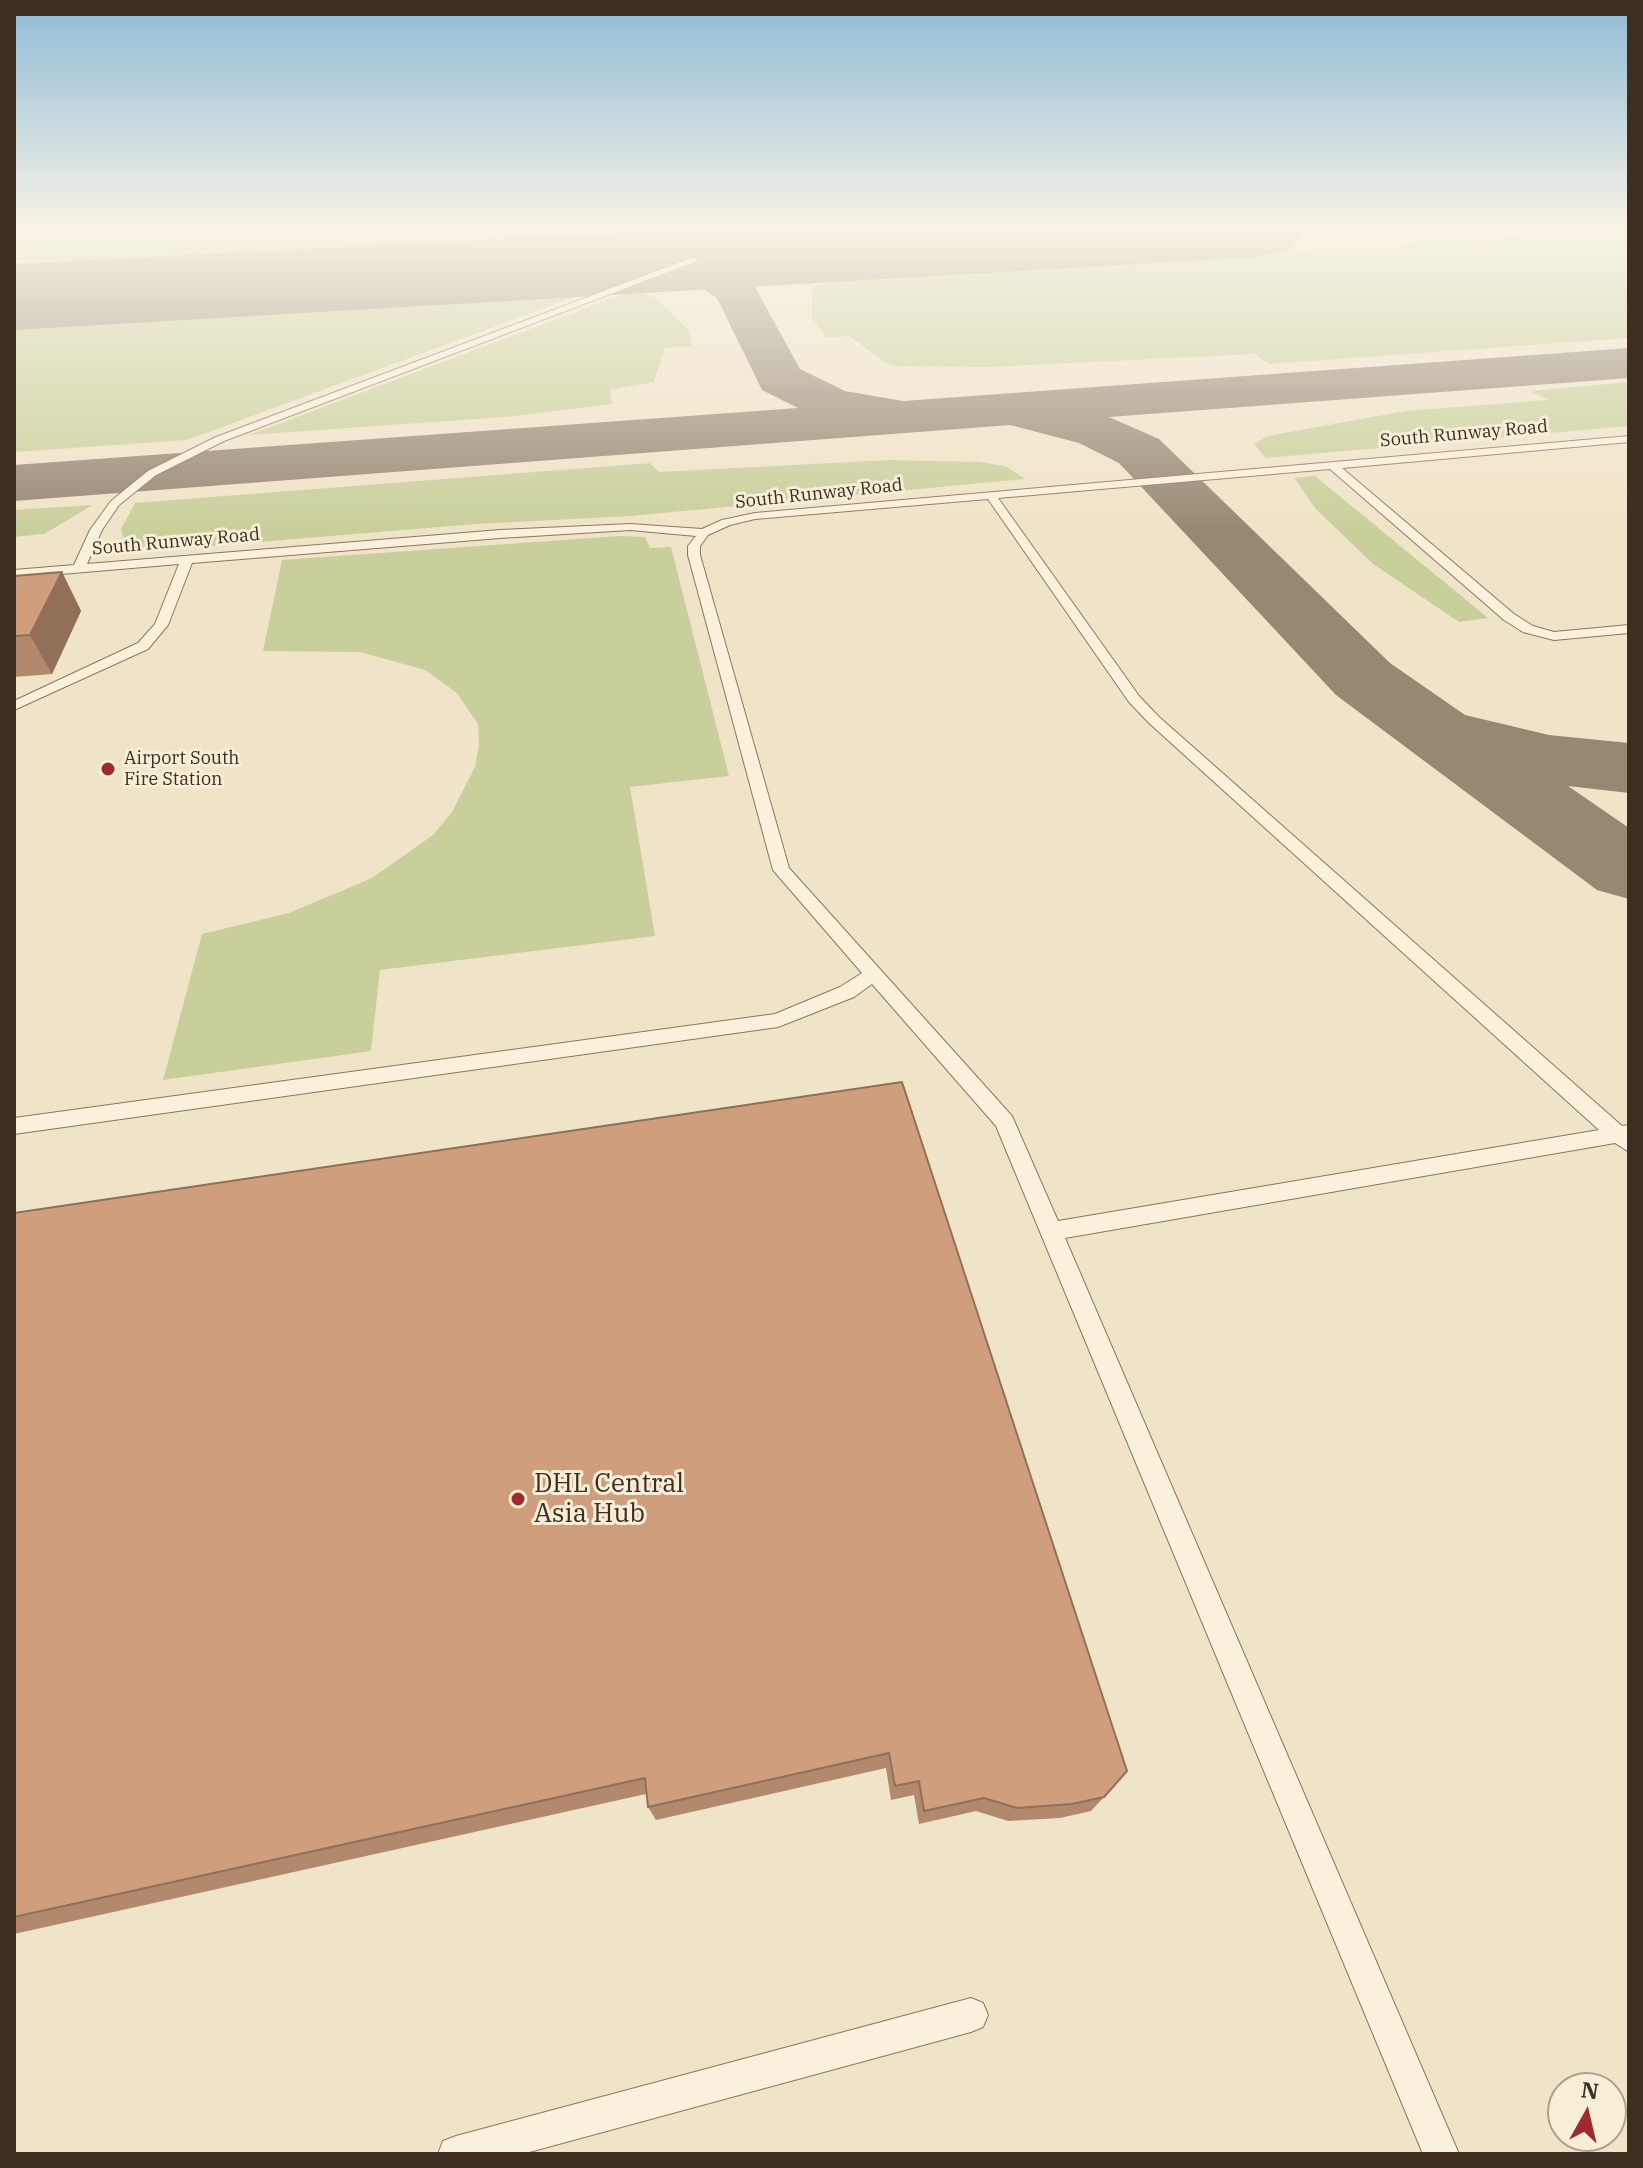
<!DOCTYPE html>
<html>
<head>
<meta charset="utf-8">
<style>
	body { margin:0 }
	#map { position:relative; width:1643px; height:2168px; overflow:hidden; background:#f0e4c8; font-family:"IBM Plex Serif",serif }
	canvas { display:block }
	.frame { position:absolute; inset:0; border:16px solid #3d2e20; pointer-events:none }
	.north { position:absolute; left:1547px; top:2072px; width:80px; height:80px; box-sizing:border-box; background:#f7eed8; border:2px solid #ada18e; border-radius:50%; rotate:8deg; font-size:22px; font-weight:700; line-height:32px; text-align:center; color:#3d2e20 }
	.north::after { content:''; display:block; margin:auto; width:28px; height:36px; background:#9e2a2b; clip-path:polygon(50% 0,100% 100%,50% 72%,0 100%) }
</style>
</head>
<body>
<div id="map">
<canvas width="1643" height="2168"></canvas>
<div class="frame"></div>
<div class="north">N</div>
</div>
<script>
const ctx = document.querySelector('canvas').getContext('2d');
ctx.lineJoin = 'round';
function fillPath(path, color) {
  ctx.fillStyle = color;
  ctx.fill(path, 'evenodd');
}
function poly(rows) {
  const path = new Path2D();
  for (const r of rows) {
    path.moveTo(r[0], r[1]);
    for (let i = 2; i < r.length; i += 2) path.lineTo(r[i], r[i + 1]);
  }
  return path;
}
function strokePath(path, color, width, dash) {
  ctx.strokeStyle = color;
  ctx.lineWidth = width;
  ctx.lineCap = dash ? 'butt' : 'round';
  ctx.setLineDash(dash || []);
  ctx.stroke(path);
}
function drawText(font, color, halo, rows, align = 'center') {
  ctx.font = font + ' "IBM Plex Serif",serif';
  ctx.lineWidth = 6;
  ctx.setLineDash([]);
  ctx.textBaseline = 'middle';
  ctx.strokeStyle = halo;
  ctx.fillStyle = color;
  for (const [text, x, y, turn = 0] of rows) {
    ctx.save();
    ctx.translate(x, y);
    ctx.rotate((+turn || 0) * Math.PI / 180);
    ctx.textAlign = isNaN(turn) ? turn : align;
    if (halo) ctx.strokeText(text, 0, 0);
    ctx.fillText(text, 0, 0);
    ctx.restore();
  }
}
fillPath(poly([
	[14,228,617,228,610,235,594,240,278,257,102,262,14,260],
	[1629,231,1629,338,1269,364,1255,354,988,367,891,366,849,336,827,338,812,319,812,287,848,276],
	[634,290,654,297,671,312,689,331,692,346,665,348,654,382,610,390,612,404,505,417,249,435],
	[591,291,187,440,14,452,14,325],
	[1629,382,1629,426,1266,458,1254,444,1268,436,1405,411,1548,400,1530,391],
	[889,460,979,462,1005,466,1025,479,631,516,475,524,127,553,121,529,135,503,650,463,659,472],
	[1315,476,1454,590,1488,618,1459,622,1373,564,1316,509,1294,478],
	[93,505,44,534,14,537,14,510],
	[619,536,645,537,650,548,671,547,729,776,630,787,655,936,380,970,371,1051,163,1080,202,934,289,913,372,878,433,835,452,812,475,767,479,745,478,724,457,693,425,670,360,652,263,651,282,560]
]), '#c9cf9b');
fillPath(poly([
	[684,228,722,228,739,258,833,239,847,242,853,251,847,260,765,277,755,287,800,369,845,391,903,401,1629,348,1629,378,1109,417,1159,439,1390,663,1465,715,1549,735,1629,743,1629,793,1568,786,1629,828,1629,899,1597,890,1336,695,1119,463,1079,443,1010,425,14,501,14,465,798,408,762,390,717,298,701,287,679,280,597,276,582,273,576,264,582,255,597,252,682,255,699,260,684,228],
	[14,272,225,272,240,276,247,285,240,294,225,298,14,298,14,272]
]), '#968974');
fillPath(poly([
	[707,228,1306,228,1292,249,1258,257,14,330,14,264,707,228]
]), '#968974');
const service = poly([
	[694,257,697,261,224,441,156,475,119,505,102,530,87,564,500,530,630,524,702,529,722,520,755,513,1629,436,1629,442,1342,468,1514,614,1533,626,1554,632,1629,625,1629,633,1554,640,1523,632,1504,620,1330,469,998,498,1139,696,1159,717,1622,1126,1629,1125,1629,1152,1615,1143,1065,1238,1459,2154,1423,2154,996,1126,872,984,854,997,778,1027,14,1134,14,1118,775,1014,840,987,862,973,773,870,688,555,688,546,696,536,630,530,500,538,192,563,168,625,148,649,14,710,14,701,138,643,155,624,179,564,14,578,14,570,74,565,90,530,111,501,148,471,216,437,694,257],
	[988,499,1129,702,1149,723,1599,1130,1058,1221,1012,1116,789,868,700,555,700,546,708,535,730,525,755,519,988,499],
	[971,1998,983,2003,988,2015,983,2027,971,2032,522,2154,438,2154,443,2141,456,2136,971,1998]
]);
strokePath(service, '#8d765c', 2);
fillPath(service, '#faf1dc');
fillPath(poly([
	[62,572,81,611,52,674,14,677,14,576],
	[14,1213,1104,1797,1091,1811,1060,1818,1008,1821,976,1811,919,1824,914,1795,891,1800,886,1768,656,1820,648,1807,646,1794,14,1934]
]), '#b2896c');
fillPath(poly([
	[62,572,81,611,52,674,30,635]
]), '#916f58');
const building = poly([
	[62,572,30,635,14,636,14,576,62,572],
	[902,1082,1127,1771,1104,1797,1072,1804,1017,1808,984,1798,924,1811,919,1781,895,1786,889,1753,648,1807,645,1778,14,1917,14,1213,902,1082]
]);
fillPath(building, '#cf9f7d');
strokePath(building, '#916f58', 2);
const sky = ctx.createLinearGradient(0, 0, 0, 531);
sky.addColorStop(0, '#8fbad6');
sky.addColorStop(0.43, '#f8f3e6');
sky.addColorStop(1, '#f8f3e600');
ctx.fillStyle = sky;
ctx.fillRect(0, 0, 1643, 531);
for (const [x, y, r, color] of [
	[108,769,8,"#9e2a2b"],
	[518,1499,8,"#9e2a2b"]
]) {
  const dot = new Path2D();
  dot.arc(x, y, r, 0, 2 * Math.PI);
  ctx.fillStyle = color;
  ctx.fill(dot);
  strokePath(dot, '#f7eed8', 3);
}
drawText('18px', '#3d2e20', '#f7eed8', [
	["South Runway Road",1464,434,-5],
	["South Runway Road",819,494,-6],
	["South Runway Road",176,542,-5]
]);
drawText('18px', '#3d2e20', '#f7eed8', [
	["Airport South",124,759],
	["Fire Station",124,780]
], 'left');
drawText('26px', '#3d2e20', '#f7eed8', [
	["DHL Central",534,1484],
	["Asia Hub",534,1514]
], 'left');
</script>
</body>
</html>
